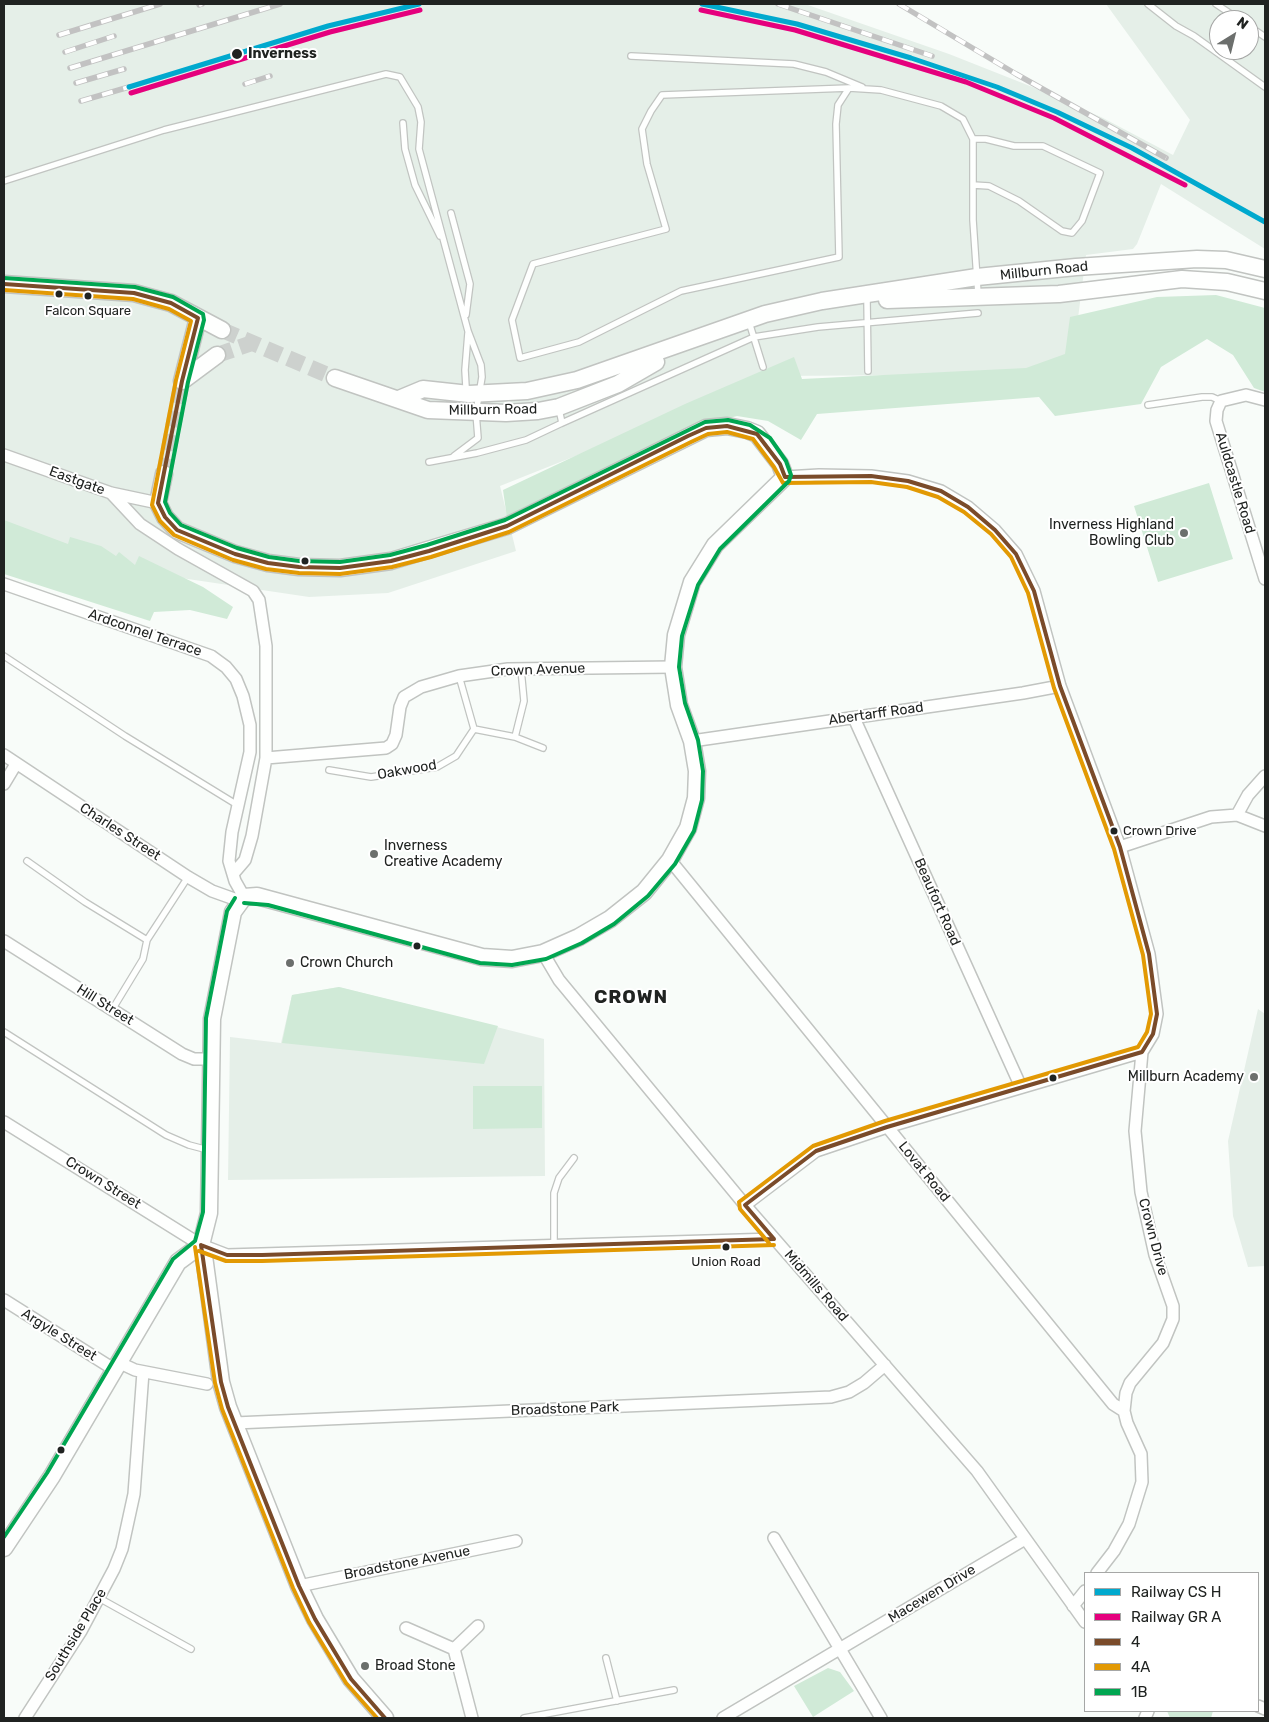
<!DOCTYPE html>
<html>
<head>
<meta charset="utf-8">
<style>
	body { margin:0 }
	#map { position:relative; width:1269px; height:1722px; overflow:hidden; background:#f8fcf9; font-family:Rubik,sans-serif }
	canvas { display:block }
	.frame { position:absolute; inset:0; border:5px solid #202321; pointer-events:none }
	.legend { position:absolute; left:1084px; top:1572px; width:175px; height:140px; box-sizing:border-box; background:#fff; border:1px solid #a6a7a6; margin:0; padding:6px 9px; list-style:none; font-size:15px; color:#202321 }
	.legend li { display:flex; align-items:center; gap:10px; height:25px }
	.legend b { width:25px; border:1px solid #a6a7a6 }
	.north { position:absolute; left:1209px; top:10px; width:50px; height:50px; box-sizing:border-box; background:#fff; border:1px solid #a6a7a6; border-radius:50%; rotate:36deg; font-size:14px; font-weight:700; line-height:20px; text-align:center; color:#202321 }
	.north::after { content:''; display:block; margin:auto; width:18px; height:22px; background:#6c6f6d; clip-path:polygon(50% 0,100% 100%,50% 72%,0 100%) }
</style>
</head>
<body>
<div id="map">
<canvas width="1269" height="1722"></canvas>
<div class="frame"></div>
<ul class="legend">
<li><b style="height:6px;background:#00a9ce"></b>Railway CS H</li>
<li><b style="height:6px;background:#e5007d"></b>Railway GR A</li>
<li><b style="height:6px;background:#7a4b2a"></b>4</li>
<li><b style="height:6px;background:#e29903"></b>4A</li>
<li><b style="height:6px;background:#00a651"></b>1B</li>
</ul>
<div class="north">N</div>
</div>
<script>
const ctx = document.querySelector('canvas').getContext('2d');
ctx.lineJoin = 'round';
function fillPath(path, color) {
  ctx.fillStyle = color;
  ctx.fill(path, 'evenodd');
}
function poly(rows) {
  const path = new Path2D();
  for (const r of rows) {
    path.moveTo(r[0], r[1]);
    for (let i = 2; i < r.length; i += 2) path.lineTo(r[i], r[i + 1]);
  }
  return path;
}
function strokePath(path, color, width, dash) {
  ctx.strokeStyle = color;
  ctx.lineWidth = width;
  ctx.lineCap = dash ? 'butt' : 'round';
  ctx.setLineDash(dash || []);
  ctx.stroke(path);
}
function drawText(font, color, halo, rows, align = 'center') {
  ctx.font = font + ' Rubik,sans-serif';
  ctx.lineWidth = 4;
  ctx.setLineDash([]);
  ctx.textBaseline = 'middle';
  ctx.strokeStyle = halo;
  ctx.fillStyle = color;
  for (const [text, x, y, turn = 0] of rows) {
    ctx.save();
    ctx.translate(x, y);
    ctx.rotate((+turn || 0) * Math.PI / 180);
    ctx.textAlign = isNaN(turn) ? turn : align;
    if (halo) ctx.strokeText(text, 0, 0);
    ctx.fillText(text, 0, 0);
    ctx.restore();
  }
}
fillPath(poly([
	[4,4,805,4,949,54,1035,88,1103,118,1173,155,1190,120,1106,4,1265,4,1265,249,1161,184,1137,244,1133,249,1086,255,1071,374,777,376,500,486,516,551,388,593,309,597,114,568,4,541],
	[1219,20,1249,20,1249,50,1219,50],
	[339,987,544,1039,545,1176,228,1180,230,1037,281,1043,292,995],
	[1258,1009,1265,1014,1265,1266,1248,1267,1233,1216,1228,1141]
]), '#e5efe8');
fillPath(poly([
	[1216,295,1265,308,1265,392,1254,388,1233,355,1207,339,1161,367,1141,404,1055,416,1039,397,817,414,801,440,768,421,737,416,693,427,507,518,503,490,685,404,794,357,802,379,1026,368,1065,354,1070,317,1157,297],
	[1209,483,1233,559,1158,582,1134,506],
	[4,520,68,544,70,537,101,546,116,556,119,552,135,565,139,556,203,587,233,607,227,619,190,610,154,612,150,621,4,574],
	[339,987,498,1026,484,1064,282,1043,292,995],
	[542,1086,542,1128,473,1129,473,1086],
	[828,1668,840,1672,854,1691,813,1717,794,1686],
	[1167,1711,1213,1711,1211,1718,1170,1718]
]), '#d0ead7');
strokePath(poly([
	[222,330,335,378],
	[217,355,252,343],
	[164,474,182,381]
]), '#cdd1ce', 16, [16, 8]);
const lane = poly([
	[1148,4,1176,26,1194,36,1265,87],
	[1216,4,1240,20],
	[1249,26,1265,37],
	[631,56,794,64,826,72,862,87],
	[849,88,662,95,651,111,642,129,647,164,666,229,533,264,512,320,520,358,579,342,681,291,839,257,836,124,838,105,849,88,881,90,941,106,963,119,973,139,973,220,978,294],
	[403,123,405,149,415,185,440,236],
	[973,139,986,139,1014,146,1043,146,1100,173,1082,221,1072,233,1062,231,1019,201,989,186,973,185],
	[4,181,164,130,386,74,400,77,418,107,421,122,419,149,468,331,481,365,482,377,476,413,478,438,454,456],
	[451,213,470,284,466,315],
	[867,300,868,371],
	[749,322,763,367],
	[468,333,465,370,466,387,469,393],
	[1148,405,1202,397,1212,397,1221,401],
	[562,423,754,337,818,327,978,313],
	[429,462,477,453,526,440,562,423,559,409],
	[4,656,125,736,239,806],
	[474,729,515,737,524,701,521,669],
	[515,737,543,748],
	[329,770,371,777,437,767,456,756,474,729,459,676],
	[27,861,85,902,147,940],
	[112,1010,143,959,147,940,188,877],
	[4,1032,166,1135,189,1145,208,1150],
	[554,1246,554,1193,559,1178,574,1158],
	[99,1598,191,1649],
	[606,1658,617,1701],
	[524,1718,674,1690]
]);
const street = poly([
	[1265,400,1246,395,1221,401,1217,410,1216,421,1265,579],
	[4,455,111,493,158,503],
	[785,477,819,475,871,476,908,481,941,491,968,507,995,530,1016,554,1034,591,1060,686,1120,847,1149,954,1157,1014,1153,1034,1142,1052,1135,1131,1141,1192,1155,1255,1173,1306,1173,1319,1163,1343,1130,1383,1126,1393,1124,1411,1127,1423,1141,1454,1142,1482,1129,1524,1114,1551,1097,1573],
	[111,493,140,524,178,549,253,591,259,600,266,646,266,758,252,836,245,860,233,874],
	[4,584,211,656,226,667,236,679,243,696,250,725,250,752,232,832,229,861,235,881,244,897],
	[854,718,1021,1087],
	[692,741,1023,693,1060,686],
	[4,755,188,877,212,891,240,901],
	[266,758,386,748,392,744,396,735,400,707,404,697,421,687,459,676,508,669,673,667],
	[4,784,16,764],
	[1237,815,1248,795,1265,776],
	[1120,847,1211,817,1237,815,1265,826],
	[670,860,1113,1404,1124,1411],
	[4,941,182,1054,194,1059,210,1059],
	[543,953,559,980,745,1205,977,1471,1085,1622],
	[4,1122,201,1245,227,1255,774,1239],
	[745,1205,816,1151,887,1127,1142,1052],
	[4,1300,115,1370],
	[120,1363,135,1370,207,1384],
	[235,1423,831,1397,849,1392,864,1383,885,1365],
	[774,1538,881,1718],
	[299,1586,516,1541],
	[1073,1606,1085,1591],
	[406,1628,454,1649,472,1718],
	[454,1649,478,1626],
	[1258,1706,1265,1709],
	[25,1718,81,1631,114,1569,122,1549,134,1494,143,1372],
	[723,1718,1025,1539],
	[1145,1718,1148,1711]
]);
const secondary = poly([
	[4,284,134,293,171,303,222,330],
	[887,300,1059,294,1182,279,1227,282,1265,291],
	[335,378,428,410,506,413,538,411,559,407,618,384,656,362],
	[182,381,198,318],
	[182,381,217,355],
	[399,399,423,389,469,394,527,391,577,380,765,314,822,301,977,277,1076,267,1197,259,1226,260,1265,269],
	[164,474,158,503,165,517,177,530,235,554,268,563,299,567,340,568,391,561,507,526,706,428,727,426,747,430,757,434,780,464,785,477,715,545,692,582,676,635,673,667,679,705,692,741,697,771,696,798,688,828,670,860,644,892,610,919,579,937,543,953,512,959,482,957,257,896,244,897,233,912,212,1019,209,1213,201,1245,204,1256,221,1382,228,1407,299,1586,315,1619,351,1679,385,1718],
	[4,1548,52,1476,178,1262,201,1245]
]);
strokePath(lane, '#c1c4c1', 8);
strokePath(street, '#c1c4c1', 14);
strokePath(secondary, '#c1c4c1', 19);
strokePath(lane, '#fefffe', 5.5);
strokePath(street, '#fefffe', 11);
strokePath(secondary, '#fefffe', 16);
const rail = poly([
	[778,4,932,56],
	[899,4,1016,74,1166,158],
	[199,5,202,4],
	[59,35,160,4],
	[65,52,114,36],
	[70,68,280,4],
	[76,83,124,69],
	[245,84,270,76],
	[81,101,129,87]
]);
strokePath(rail, '#c2c2c2', 5.5);
strokePath(rail, '#fff', 4, [11]);
strokePath(poly([
	[4,284,134,293,171,303,198,318,182,381,158,503,165,517,177,530,235,554,268,563,299,567,340,568,391,561,429,551,507,526,688,436,706,428,727,426,757,434,780,464,785,477,871,476,908,481,941,491,968,507,995,530,1016,554,1034,591,1060,686,1120,847,1149,954,1157,1014,1153,1034,1142,1052,887,1127,816,1151,745,1205,774,1239],
	[201,1245,227,1255,262,1255,774,1239],
	[201,1245,221,1382,228,1407,299,1586,315,1619,351,1679,385,1718]
]), '#7a4b2a', 4);
strokePath(poly([
	[4,290,133,299,169,309,191,321,176,380,152,505,160,521,174,535,233,560,266,569,299,573,340,574,392,567,431,557,509,532,691,442,708,434,727,432,753,439,774,467,783,483,871,482,907,487,938,497,964,512,991,534,1011,557,1028,593,1054,688,1114,849,1143,955,1151,1014,1147,1032,1138,1047,885,1121,813,1146,739,1202,740,1209,769,1243],
	[195,1247,215,1383,222,1409,293,1588,309,1622,346,1683,377,1718],
	[199,1251,226,1261,262,1261,774,1245]
]), '#e29903', 4);
strokePath(poly([
	[4,278,135,287,173,297,203,314,204,320,188,382,165,502,170,513,181,525,237,548,269,557,299,561,340,562,390,555,427,545,505,520,705,422,728,420,750,425,770,438,786,461,791,475,789,481,720,549,698,585,682,636,679,667,685,703,698,740,703,771,702,800,694,831,675,864,648,896,614,924,582,943,546,959,512,965,480,963,268,905,244,903],
	[4,1537,47,1473,173,1259,195,1241,203,1212,206,1018,227,911,235,898]
]), '#00a651', 4);
strokePath(poly([
	[702,4,797,24,911,58,997,87,1057,112,1132,148,1265,222],
	[129,87,328,26,419,4]
]), '#00a9ce', 5);
strokePath(poly([
	[701,10,795,30,966,82,1054,118,1185,185],
	[131,93,330,32,420,10]
]), '#e5007d', 5);
for (const [x, y, r, color] of [
	[237,54,6,"#202321"],
	[59,294,4.5,"#202321"],
	[88,296,4.5,"#202321"],
	[1184,533,5,"#6c6f6d"],
	[305,561,4.5,"#202321"],
	[1114,831,4.5,"#202321"],
	[374,854,5,"#6c6f6d"],
	[417,946,4.5,"#202321"],
	[290,963,5,"#6c6f6d"],
	[1254,1077,5,"#6c6f6d"],
	[1053,1078,4.5,"#202321"],
	[726,1247,4.5,"#202321"],
	[61,1450,4.5,"#202321"],
	[365,1666,5,"#6c6f6d"]
]) {
  const dot = new Path2D();
  dot.arc(x, y, r, 0, 2 * Math.PI);
  ctx.fillStyle = color;
  ctx.fill(dot);
  strokePath(dot, '#fff', 2);
}
drawText('13px', '#202321', '#fff', [
	["Falcon Square",88,311],
	["Crown Drive",1123,831,"left"],
	["Union Road",726,1262]
]);
drawText('bold 14px', '#202321', '#fff', [
	["Inverness",248,54]
], 'left');
drawText('14px', '#202321', '#fff', [
	["Millburn Road",1044,271,-6],
	["Millburn Road",493,410,-1],
	["Eastgate",77,481,20],
	["Auldcastle Road",1235,483,73],
	["Ardconnel Terrace",145,633,19],
	["Crown Avenue",538,670,-2],
	["Abertarff Road",876,714,-8],
	["Oakwood",407,770,-10],
	["Charles Street",120,832,33],
	["Beaufort Road",937,902,66],
	["Hill Street",105,1005,32],
	["Lovat Road",924,1172,51],
	["Crown Street",103,1183,32],
	["Crown Drive",1153,1237,75],
	["Midmills Road",816,1286,49],
	["Argyle Street",59,1335,32],
	["Broadstone Park",565,1409,-2],
	["Broadstone Avenue",407,1563,-11],
	["Macewen Drive",932,1594,-31],
	["Southside Place",76,1635,-59]
]);
drawText('14px', '#202321', '#fff', [
	["Inverness Highland",1174,525,"right"],
	["Bowling Club",1174,541,"right"],
	["Inverness",384,846],
	["Creative Academy",384,862],
	["Crown Church",300,963],
	["Millburn Academy",1244,1077,"right"],
	["Broad Stone",375,1666]
], 'left');
ctx.letterSpacing = '1px';
drawText('bold 19px', '#202321', '#fff', [
	["CROWN",631,998]
]);
ctx.letterSpacing = '0px';
</script>
</body>
</html>
